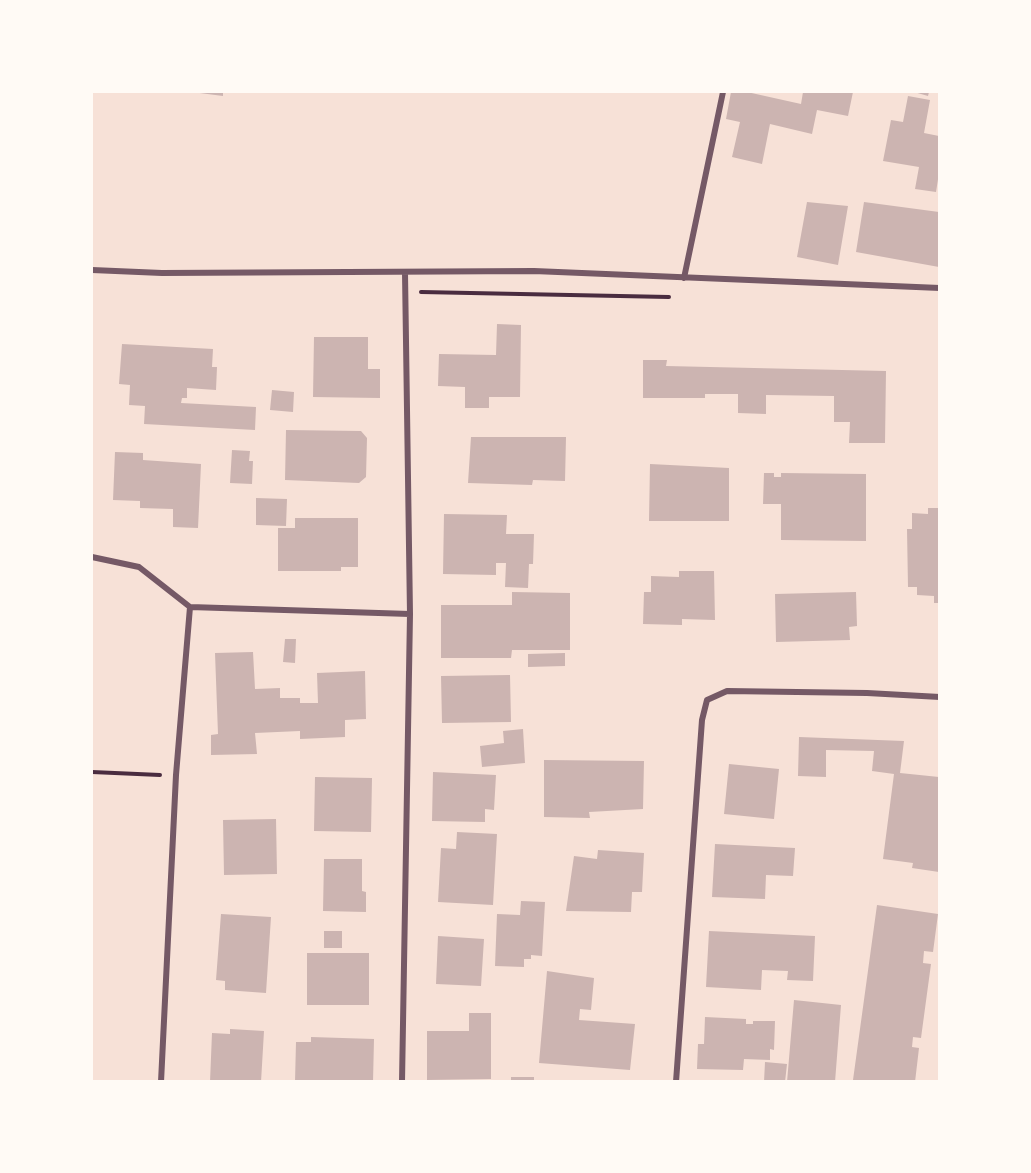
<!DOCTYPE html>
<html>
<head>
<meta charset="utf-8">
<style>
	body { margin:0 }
	#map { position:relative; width:1031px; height:1173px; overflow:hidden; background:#f7e1d7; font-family:Figtree,sans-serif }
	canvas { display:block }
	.frame { position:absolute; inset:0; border:93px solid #fffaf5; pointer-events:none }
</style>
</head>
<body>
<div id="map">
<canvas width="1031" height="1173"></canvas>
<div class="frame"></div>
</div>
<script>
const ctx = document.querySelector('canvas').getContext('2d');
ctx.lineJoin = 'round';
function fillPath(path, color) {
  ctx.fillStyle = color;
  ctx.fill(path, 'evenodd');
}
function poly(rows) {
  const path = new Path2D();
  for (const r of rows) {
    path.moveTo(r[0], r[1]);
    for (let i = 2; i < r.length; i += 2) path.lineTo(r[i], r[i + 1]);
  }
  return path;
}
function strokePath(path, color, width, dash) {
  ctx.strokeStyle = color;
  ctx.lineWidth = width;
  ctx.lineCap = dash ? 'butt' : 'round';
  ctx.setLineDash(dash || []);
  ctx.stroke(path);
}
fillPath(poly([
	[192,92,223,92,223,96],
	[731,92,747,92,801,104,803,92,853,92,848,116,817,110,812,134,770,124,762,164,732,157,740,122,726,119],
	[914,92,929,92,928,96],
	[908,96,930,100,924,133,939,136,939,173,936,192,915,189,919,167,883,161,891,120,903,122],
	[807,202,848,206,838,265,797,257],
	[864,202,939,212,939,267,856,252],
	[497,324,521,325,520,397,489,397,489,408,465,408,465,387,438,386,439,354,496,355],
	[314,337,368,337,368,369,380,369,380,398,313,397],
	[122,344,213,349,212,367,217,367,216,390,187,388,187,398,182,398,181,403,256,407,255,430,144,424,145,406,129,405,130,385,119,384],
	[643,360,667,360,666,366,886,371,885,443,849,443,850,422,834,422,834,396,766,395,766,414,738,413,738,394,705,394,705,398,643,398],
	[272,390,294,392,293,412,270,410],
	[286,430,361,431,367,438,366,477,359,483,285,480],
	[471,437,566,437,565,481,533,480,532,485,468,483],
	[232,450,250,451,249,461,253,461,252,484,230,483],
	[115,452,143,453,143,460,201,464,198,528,173,527,173,509,140,508,140,501,113,500],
	[650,464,729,468,729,521,649,521],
	[764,473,774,473,774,477,781,477,781,473,866,474,866,541,781,540,781,504,763,504],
	[256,498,287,499,286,526,256,525],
	[928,508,939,508,939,603,934,603,934,596,917,595,917,587,908,587,907,529,912,529,912,513,928,514],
	[444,514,507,515,506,534,534,534,533,564,529,564,528,588,505,587,506,563,496,563,496,575,443,574],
	[295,518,358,518,358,567,341,567,341,571,278,571,278,528,295,528],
	[679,571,714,571,715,620,682,619,682,625,643,624,644,592,651,592,651,576,679,577],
	[512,592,570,593,570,650,512,650,511,658,441,658,441,605,512,605],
	[856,592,857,626,849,627,850,640,776,642,775,594],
	[285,639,296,639,295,663,283,662],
	[253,652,255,689,280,688,280,698,300,698,300,703,318,703,317,673,365,671,366,719,345,720,345,737,300,739,300,731,255,733,257,754,211,755,211,735,218,734,215,653],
	[565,653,565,666,528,667,528,654],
	[510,675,511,722,442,723,441,676],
	[523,729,525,763,482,767,480,746,504,743,503,731],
	[799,737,904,741,900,773,939,777,939,872,912,868,913,863,883,859,894,774,872,771,874,751,826,750,826,777,798,776],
	[544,760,644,761,643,809,589,812,590,818,544,817],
	[729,764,779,769,774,819,724,814],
	[433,772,496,775,494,810,485,809,485,822,432,821],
	[315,777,372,778,371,832,314,831],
	[276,819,277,874,224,875,223,820],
	[457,832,497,834,493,905,438,902,441,848,456,849],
	[715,844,795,848,793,876,766,875,765,899,712,897],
	[598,850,644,853,642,892,632,892,631,912,566,911,574,856,597,859],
	[324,859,362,859,362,891,366,892,366,912,323,911],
	[521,901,545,902,542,956,531,955,531,959,524,959,524,967,495,966,497,914,520,915],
	[877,905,938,914,933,952,924,951,923,963,931,964,921,1038,913,1037,912,1047,919,1048,915,1082,853,1080],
	[221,914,271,917,266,993,225,990,225,981,216,980],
	[324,931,342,931,342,948,324,948],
	[709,931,815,936,813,981,787,980,788,971,762,970,761,990,706,987],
	[438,936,484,939,481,986,436,984],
	[307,953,369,953,369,1005,307,1005],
	[547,971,594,978,591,1010,580,1009,579,1020,635,1024,630,1070,539,1063],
	[794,1000,841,1005,835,1082,787,1082],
	[469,1013,491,1013,491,1079,427,1080,427,1031,469,1031],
	[705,1017,746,1019,746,1024,753,1024,753,1021,775,1021,774,1050,770,1049,770,1060,744,1059,743,1070,697,1069,698,1044,704,1044],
	[230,1029,264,1031,261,1082,210,1082,212,1033,230,1034],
	[311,1037,374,1039,373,1082,295,1082,296,1042,311,1042],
	[765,1062,787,1064,785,1082,764,1082],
	[511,1077,534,1077,534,1082,511,1082]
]), '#ccb4b1');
strokePath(poly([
	[421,292,669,297],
	[92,772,160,775]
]), '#4a2c40', 4);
strokePath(poly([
	[92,270,162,273,534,271,940,288],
	[684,278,723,92],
	[92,557,139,567,190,607,410,614],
	[161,1082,176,775,190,607],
	[402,1082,410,614,405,273],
	[676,1082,702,720,707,700,727,691,867,693,940,697]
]), '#755966', 6);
</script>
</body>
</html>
